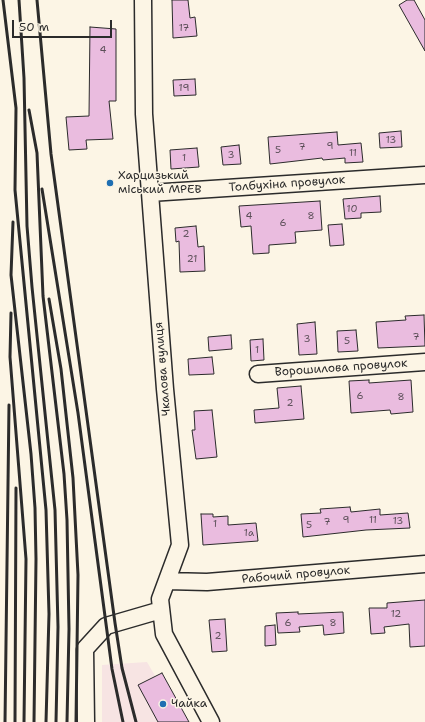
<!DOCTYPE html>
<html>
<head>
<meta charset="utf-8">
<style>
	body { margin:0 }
	#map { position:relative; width:425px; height:722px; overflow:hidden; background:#fcf5e5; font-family:"Shantell Sans",sans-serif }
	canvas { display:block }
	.scale { position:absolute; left:12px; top:20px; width:100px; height:18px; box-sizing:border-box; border:2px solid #2b2b2b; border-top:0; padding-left:5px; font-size:12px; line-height:14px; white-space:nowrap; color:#2b2b2b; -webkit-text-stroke:3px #fcf5e5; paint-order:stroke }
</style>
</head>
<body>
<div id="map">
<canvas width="425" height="722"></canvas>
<div class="scale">50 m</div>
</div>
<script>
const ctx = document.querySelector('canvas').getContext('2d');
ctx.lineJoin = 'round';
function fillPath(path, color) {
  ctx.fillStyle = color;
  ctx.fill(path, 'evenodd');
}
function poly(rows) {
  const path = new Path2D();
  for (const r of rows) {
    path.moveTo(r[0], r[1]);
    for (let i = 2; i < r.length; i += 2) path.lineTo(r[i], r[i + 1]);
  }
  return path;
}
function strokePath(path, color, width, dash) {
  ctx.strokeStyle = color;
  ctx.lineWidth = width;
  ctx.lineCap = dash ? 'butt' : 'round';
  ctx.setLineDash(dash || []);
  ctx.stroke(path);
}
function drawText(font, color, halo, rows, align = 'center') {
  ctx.font = font + ' "Shantell Sans",sans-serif';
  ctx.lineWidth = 3;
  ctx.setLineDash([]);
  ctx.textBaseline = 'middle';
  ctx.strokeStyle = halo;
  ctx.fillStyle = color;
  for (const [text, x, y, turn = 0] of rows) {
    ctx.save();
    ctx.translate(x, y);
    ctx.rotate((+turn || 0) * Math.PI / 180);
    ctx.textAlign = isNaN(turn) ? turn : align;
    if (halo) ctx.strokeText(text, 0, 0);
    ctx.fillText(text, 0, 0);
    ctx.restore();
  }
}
fillPath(poly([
	[147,662,182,722,102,722,102,665]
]), '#f7e4e3');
const building = poly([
	[172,0,188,0,190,18,195,17,197,36,173,38,172,0],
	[407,0,414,0,425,20,425,51,399,5,407,0],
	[90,27,116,29,116,101,109,101,113,139,86,140,87,149,69,150,66,117,89,116,90,27],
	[195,79,196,95,174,96,173,80,195,79],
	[401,131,402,147,380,148,379,133,401,131],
	[337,132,338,145,361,143,363,162,345,163,345,158,323,160,322,158,270,164,268,137,337,132],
	[239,145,241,164,223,165,221,147,239,145],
	[197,148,199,167,171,169,170,150,197,148],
	[380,196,381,212,361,213,361,218,345,219,343,199,380,196],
	[320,201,322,230,295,232,296,243,269,245,269,253,253,254,251,226,241,227,239,206,320,201],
	[342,224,344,245,330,246,328,225,342,224],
	[196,226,198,247,204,246,205,271,180,272,179,241,176,242,175,228,196,226],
	[424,315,425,346,378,348,376,322,406,320,405,316,424,315],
	[315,322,317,354,299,355,297,324,315,322],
	[356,330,358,351,338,352,337,331,356,330],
	[231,335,232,349,209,351,208,337,231,335],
	[263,339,264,360,251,361,250,340,263,339],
	[212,357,214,374,189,375,188,359,212,357],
	[369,380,369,383,411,380,413,412,391,414,390,410,351,413,349,381,369,380],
	[301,386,304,419,255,423,254,410,279,408,277,388,301,386],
	[212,410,217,457,196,459,192,430,195,430,194,411,212,410],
	[350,507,351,512,380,509,380,515,408,513,410,528,366,530,303,537,301,514,321,513,320,509,350,507],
	[201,514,213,514,213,517,228,516,228,525,256,523,258,541,203,545,201,514],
	[425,600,425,646,410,647,409,624,384,627,385,633,371,634,369,608,387,608,387,603,425,600],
	[298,612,298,614,343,612,344,633,324,635,323,625,299,627,300,632,278,633,276,613,298,612],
	[225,619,227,651,212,652,209,620,225,619],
	[275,625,276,645,265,646,265,626,275,625],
	[162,673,189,722,158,722,138,685,162,673]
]);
fillPath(building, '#eabcdf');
strokePath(building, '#2b2b2b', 1);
const minor = poly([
	[143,0,144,114,150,193,165,389,180,545,160,599,164,634,211,722],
	[150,193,425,175],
	[258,374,425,362],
	[167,581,207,582,425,564],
	[86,722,85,649,106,626,161,610]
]);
strokePath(minor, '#2b2b2b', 19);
strokePath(minor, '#fcf5e5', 16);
strokePath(poly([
	[3,0,16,108,15,190,46,510,49,614,46,722],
	[19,0,24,78,27,226,32,287,55,510,58,627,56,722],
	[37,0,51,154,115,623,122,668,136,722],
	[29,110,37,153,43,296,64,474,67,520,69,629,67,722],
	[42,189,78,413,112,669,123,722],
	[13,222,11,275,31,454,35,508,36,559,34,722],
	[49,299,61,369,73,478,78,575,76,722],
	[11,313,10,357,26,559,24,722],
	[5,722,9,405],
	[15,722,16,488]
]), '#2b2b2b', 3);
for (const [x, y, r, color] of [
	[110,183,4,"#1f6fb2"],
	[163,704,4,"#1f6fb2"]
]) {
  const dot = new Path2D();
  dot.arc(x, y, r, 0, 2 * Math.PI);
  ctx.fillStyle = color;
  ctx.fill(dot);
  strokePath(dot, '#fcf5e5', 1.5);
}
drawText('10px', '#5b4f58', null, [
	["17",184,28],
	["4",103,50],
	["19",184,88],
	["13",391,140],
	["9",330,146],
	["7",302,147],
	["5",278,150],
	["11",353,153],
	["3",231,155],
	["1",184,158],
	["10",352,209],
	["4",249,216],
	["8",311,216],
	["6",283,223],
	["2",186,234],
	["21",192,259],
	["7",416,337],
	["3",307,339],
	["5",347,341],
	["1",257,350],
	["6",360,396],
	["8",401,397],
	["2",290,403],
	["9",346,520],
	["11",373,520],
	["13",398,521],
	["7",327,522],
	["1",215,524],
	["5",309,525],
	["1а",249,533],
	["12",396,614],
	["6",288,623],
	["8",333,623],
	["2",218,636]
]);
drawText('12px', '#2b2b2b', '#fcf5e5', [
	["Харцизький",118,176],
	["міський МРЕВ",118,190],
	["Чайка",171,704]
], 'left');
drawText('12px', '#2b2b2b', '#fcf5e5', [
	["Толбухіна провулок",287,184,-4],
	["Ворошилова провулок",341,368,-4],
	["Чкалова вулиця",163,369,-95],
	["Рабочий провулок",296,575,-5]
]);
</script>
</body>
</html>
